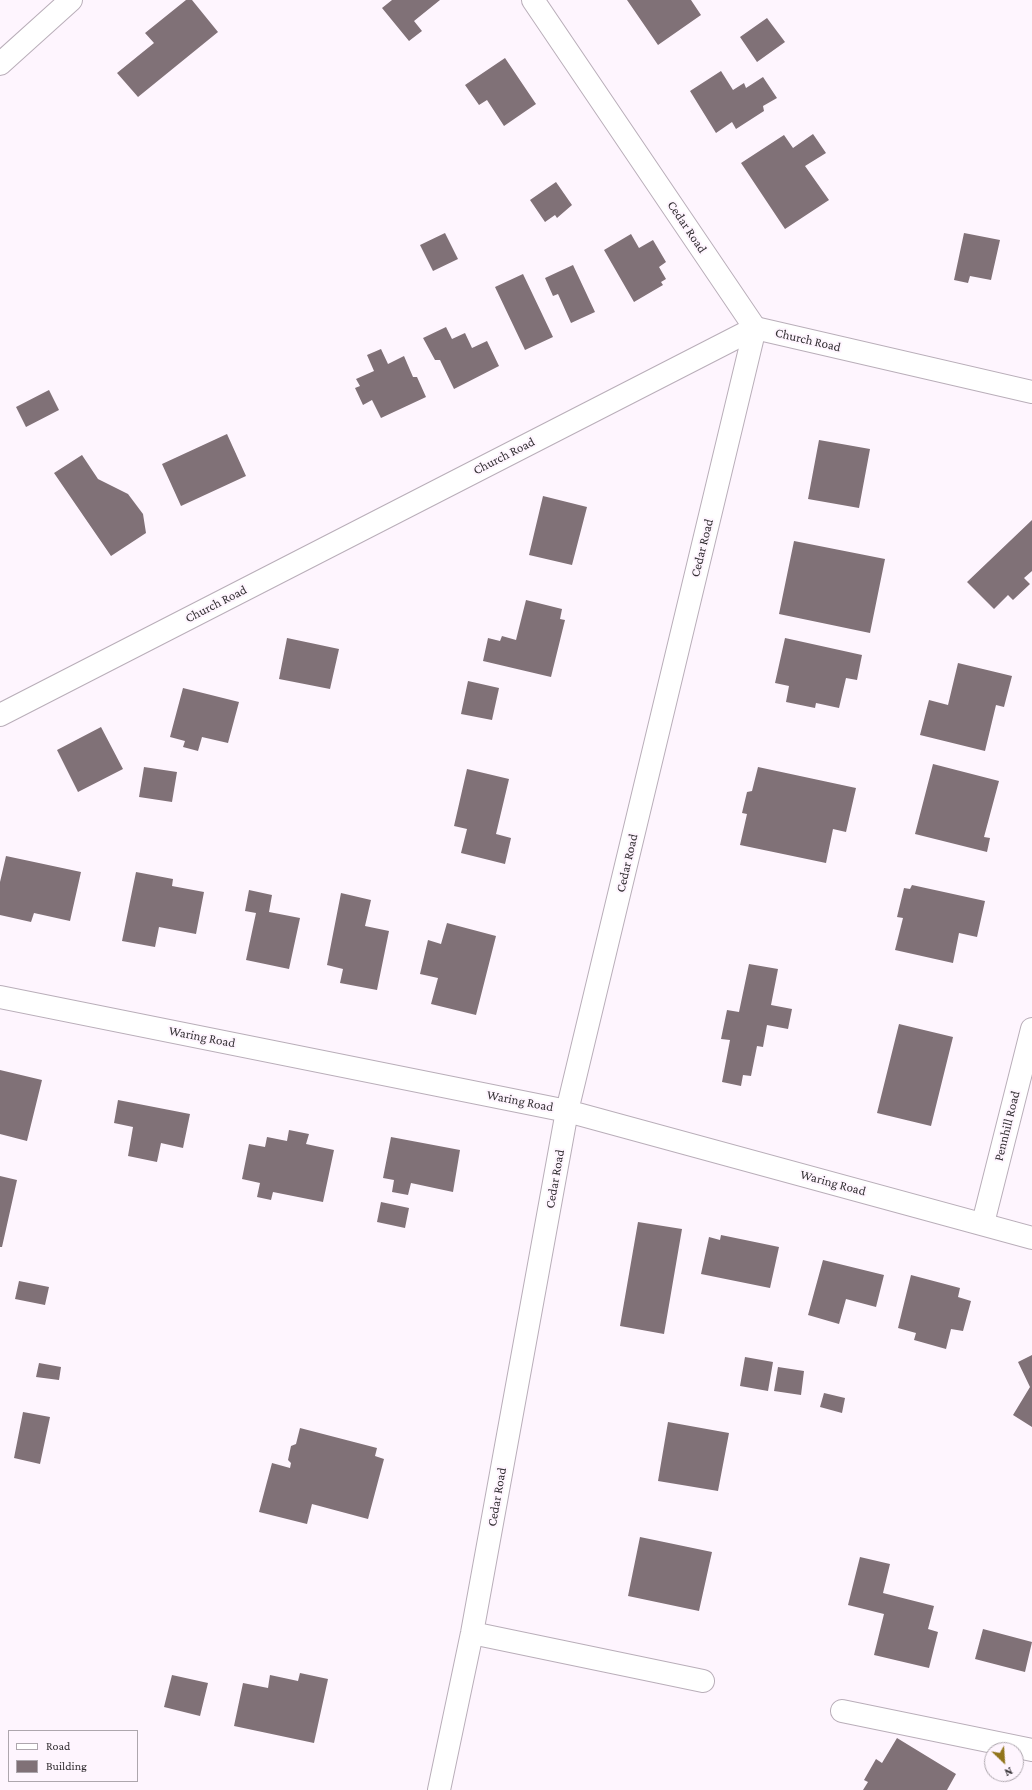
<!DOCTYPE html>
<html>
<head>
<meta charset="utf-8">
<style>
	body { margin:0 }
	#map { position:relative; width:1032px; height:1790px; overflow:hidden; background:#fef5fe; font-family:"Crimson Pro",serif }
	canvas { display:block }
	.legend { position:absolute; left:8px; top:1730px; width:130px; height:52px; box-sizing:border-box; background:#fef5fe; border:1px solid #ada6ad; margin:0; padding:5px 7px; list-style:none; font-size:12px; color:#343034 }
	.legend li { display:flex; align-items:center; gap:8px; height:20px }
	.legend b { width:20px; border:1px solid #ada6ad }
	.north { position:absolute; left:984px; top:1742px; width:40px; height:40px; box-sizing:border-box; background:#fef5fe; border:1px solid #ada6ad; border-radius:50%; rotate:155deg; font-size:11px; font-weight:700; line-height:16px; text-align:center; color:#343034 }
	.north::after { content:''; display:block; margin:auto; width:14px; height:18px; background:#91751b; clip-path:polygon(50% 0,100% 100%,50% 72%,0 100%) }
</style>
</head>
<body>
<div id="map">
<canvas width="1032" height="1790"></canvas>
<ul class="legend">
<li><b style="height:5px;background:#fff"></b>Road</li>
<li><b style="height:11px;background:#807177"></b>Building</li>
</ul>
<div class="north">N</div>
</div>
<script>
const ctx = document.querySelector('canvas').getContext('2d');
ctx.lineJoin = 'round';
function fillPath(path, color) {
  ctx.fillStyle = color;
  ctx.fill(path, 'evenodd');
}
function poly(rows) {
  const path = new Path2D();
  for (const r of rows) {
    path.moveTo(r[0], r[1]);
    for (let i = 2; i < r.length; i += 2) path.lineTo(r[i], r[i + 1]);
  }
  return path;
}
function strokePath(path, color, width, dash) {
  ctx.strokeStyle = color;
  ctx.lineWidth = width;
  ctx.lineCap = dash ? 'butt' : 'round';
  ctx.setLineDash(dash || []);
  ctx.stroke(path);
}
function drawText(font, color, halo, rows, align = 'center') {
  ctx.font = font + ' "Crimson Pro",serif';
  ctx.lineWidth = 4;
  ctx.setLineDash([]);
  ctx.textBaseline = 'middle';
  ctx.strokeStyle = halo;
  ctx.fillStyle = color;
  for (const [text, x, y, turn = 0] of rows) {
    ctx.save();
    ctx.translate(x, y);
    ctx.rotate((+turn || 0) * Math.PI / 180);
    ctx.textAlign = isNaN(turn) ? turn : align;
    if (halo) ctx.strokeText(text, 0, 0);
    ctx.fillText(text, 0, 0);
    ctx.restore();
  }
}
fillPath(poly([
	[186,0,192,0,218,32,138,97,117,73,154,43,145,33],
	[392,0,440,0,414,21,422,31,409,41,382,8],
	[627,0,691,0,701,15,658,45],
	[767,18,785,42,757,62,740,37],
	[505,58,536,104,504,126,487,100,479,105,465,85],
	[721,71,733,90,744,83,746,88,763,77,777,98,763,106,764,111,736,129,732,122,716,133,690,91],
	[813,134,826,153,805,166,829,200,785,229,741,163,784,135,793,148],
	[556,182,572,205,557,218,555,215,545,222,530,200],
	[445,233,458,259,433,271,420,245],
	[964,233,1000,240,991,280,970,276,968,283,954,280],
	[631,234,639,248,653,240,666,262,659,267,666,279,661,282,663,285,634,302,604,250],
	[573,265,595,312,571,323,558,294,553,296,545,278],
	[523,274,553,337,525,350,495,287],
	[446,327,452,339,465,333,472,348,487,341,499,366,454,389,440,360,435,360,423,338],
	[381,349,388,364,404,356,413,377,417,377,426,397,381,418,372,400,363,405,355,388,360,386,356,379,374,371,367,355],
	[49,390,59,410,26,427,16,407],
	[227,434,246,476,181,506,162,464],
	[819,440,870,449,859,508,808,499],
	[82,455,98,479,128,494,143,514,146,533,111,556,54,473],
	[543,496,587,507,572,565,529,555],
	[1032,520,1032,571,1024,578,1030,584,1013,600,1008,595,994,609,967,582],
	[794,541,885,559,870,633,779,614],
	[526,600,562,609,560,619,565,620,551,677,483,661,488,638,500,641,502,636,516,640],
	[287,638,339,649,330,689,279,679],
	[785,638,862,655,857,680,846,678,839,708,816,703,815,708,786,702,789,686,775,683],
	[958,663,1012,676,1004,707,996,705,985,751,920,735,929,700,948,705],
	[468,681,499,688,492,720,461,714],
	[183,688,239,702,228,743,202,737,198,751,183,747,185,741,170,737],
	[101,727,123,769,78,792,57,750],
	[933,764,999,781,984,837,990,838,987,852,915,834],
	[144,767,177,772,172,802,139,797],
	[758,767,856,788,846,832,833,829,826,863,740,845,747,814,742,813,747,792,752,791],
	[467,769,509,779,496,834,511,838,505,864,461,853,467,829,454,826],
	[6,856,81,872,70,921,34,913,31,922,0,915,0,882],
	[136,872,173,879,172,886,204,892,196,934,159,927,155,947,122,941],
	[912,885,985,901,977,937,959,933,953,963,895,950,903,918,897,917,904,888,910,889],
	[249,890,272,895,269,912,300,918,289,969,246,960,256,913,245,911],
	[341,893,371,900,365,926,389,931,377,990,340,983,343,969,327,965],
	[447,923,496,936,476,1015,431,1004,438,978,420,974,428,940,441,944],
	[749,964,778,969,771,1005,792,1009,788,1029,767,1025,763,1047,757,1046,751,1076,743,1075,741,1086,722,1082,730,1040,721,1039,727,1010,739,1012],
	[899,1024,953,1037,931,1126,877,1113],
	[0,1070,42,1080,27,1141,0,1134],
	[118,1100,190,1114,183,1148,161,1143,157,1162,128,1156,133,1127,114,1123],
	[289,1130,309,1134,306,1144,334,1150,323,1202,273,1192,271,1200,257,1197,260,1183,242,1179,249,1144,265,1147,267,1137,287,1141],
	[391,1137,460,1150,453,1192,411,1183,408,1195,392,1192,394,1180,383,1178],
	[0,1176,17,1180,2,1247,0,1247],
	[381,1202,409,1208,405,1228,377,1222],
	[638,1222,682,1229,664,1334,620,1326],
	[721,1235,779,1247,770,1288,701,1274,709,1237,720,1240],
	[823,1260,884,1275,876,1307,846,1299,839,1324,808,1315],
	[911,1275,960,1288,958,1297,971,1301,963,1331,951,1329,946,1349,914,1340,916,1333,898,1328],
	[19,1281,49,1287,45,1305,15,1299],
	[1032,1355,1032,1427,1013,1415,1030,1387,1018,1362],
	[745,1357,773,1362,768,1391,740,1386],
	[39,1363,61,1367,59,1380,36,1377],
	[778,1367,804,1371,801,1395,774,1391],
	[824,1393,845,1398,842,1413,820,1407],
	[23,1412,50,1417,40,1464,14,1458],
	[668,1422,729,1433,718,1491,658,1481],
	[300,1428,377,1448,375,1456,384,1459,368,1519,312,1504,307,1524,259,1512,272,1463,290,1468,291,1463,288,1460,291,1446,296,1444],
	[640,1537,712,1552,699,1611,628,1596],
	[860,1557,890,1564,883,1593,934,1606,928,1629,938,1632,929,1668,874,1655,884,1614,848,1605],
	[983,1629,1032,1642,1025,1672,975,1659],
	[300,1673,328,1679,314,1743,234,1726,243,1683,268,1688,270,1675,298,1681],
	[172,1675,208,1683,200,1716,164,1707],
	[897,1738,956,1774,947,1790,863,1790,868,1782,864,1780,876,1759,882,1763]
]), '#807177');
const street = poly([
	[0,64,71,0],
	[0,997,567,1111,1032,1238],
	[983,1223,1032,1029],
	[472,1633,703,1681],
	[842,1711,1032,1750],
	[439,1790,472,1633,567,1111,755,328,533,0]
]);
const secondary = poly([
	[0,715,755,328,1032,392]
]);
strokePath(street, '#b9aeb9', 24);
strokePath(secondary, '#b9aeb9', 24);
strokePath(street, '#fff', 22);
strokePath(secondary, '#fff', 22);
drawText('13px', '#343034', '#fef5fe', [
	["Cedar Road",687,227,56],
	["Church Road",808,340,13],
	["Church Road",504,456,-27],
	["Cedar Road",702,548,-76],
	["Church Road",216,604,-27],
	["Cedar Road",627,863,-77],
	["Waring Road",202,1037,11],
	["Waring Road",520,1101,11],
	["Pennhill Road",1007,1126,-76],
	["Cedar Road",555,1179,-80],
	["Waring Road",833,1183,15],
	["Cedar Road",497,1497,-80]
]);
</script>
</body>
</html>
